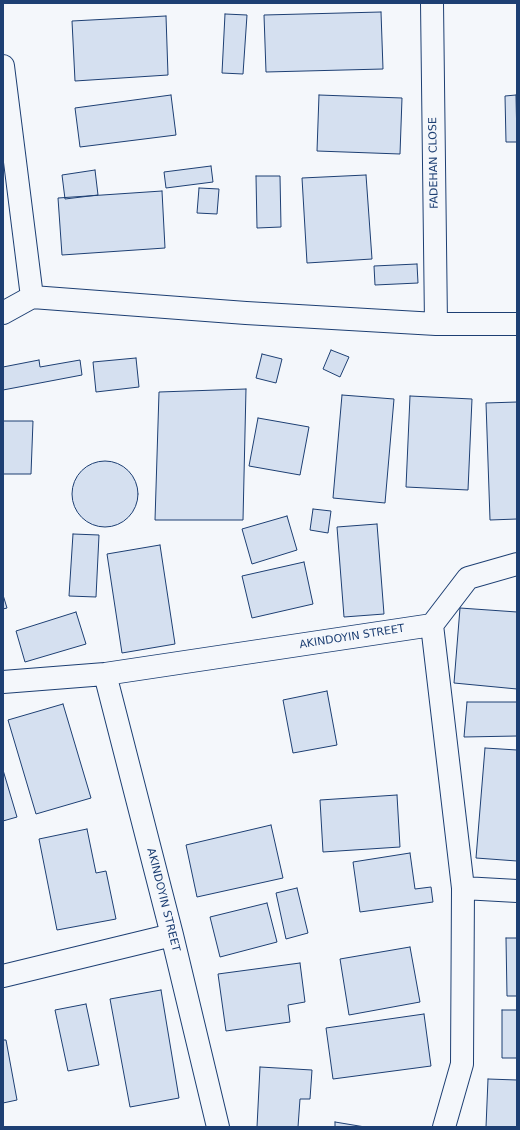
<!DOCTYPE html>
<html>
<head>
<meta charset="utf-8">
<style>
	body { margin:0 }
	#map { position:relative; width:520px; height:1130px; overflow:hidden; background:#f4f7fb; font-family:"DejaVu Sans",sans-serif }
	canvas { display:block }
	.frame { position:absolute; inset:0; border:4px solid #1d3f73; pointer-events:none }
</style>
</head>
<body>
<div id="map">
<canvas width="520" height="1130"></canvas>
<div class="frame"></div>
</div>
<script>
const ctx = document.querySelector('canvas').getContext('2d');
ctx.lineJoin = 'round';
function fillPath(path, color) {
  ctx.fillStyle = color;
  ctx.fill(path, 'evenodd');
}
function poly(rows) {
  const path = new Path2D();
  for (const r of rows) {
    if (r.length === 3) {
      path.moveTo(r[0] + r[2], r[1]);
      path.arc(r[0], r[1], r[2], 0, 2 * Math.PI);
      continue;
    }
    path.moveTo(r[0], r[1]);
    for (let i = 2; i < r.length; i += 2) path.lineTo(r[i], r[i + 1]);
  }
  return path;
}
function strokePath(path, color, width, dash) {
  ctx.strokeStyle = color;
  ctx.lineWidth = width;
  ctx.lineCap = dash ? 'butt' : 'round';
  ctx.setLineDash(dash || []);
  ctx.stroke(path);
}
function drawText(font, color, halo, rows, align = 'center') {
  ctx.font = font + ' "DejaVu Sans",sans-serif';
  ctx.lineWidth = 3;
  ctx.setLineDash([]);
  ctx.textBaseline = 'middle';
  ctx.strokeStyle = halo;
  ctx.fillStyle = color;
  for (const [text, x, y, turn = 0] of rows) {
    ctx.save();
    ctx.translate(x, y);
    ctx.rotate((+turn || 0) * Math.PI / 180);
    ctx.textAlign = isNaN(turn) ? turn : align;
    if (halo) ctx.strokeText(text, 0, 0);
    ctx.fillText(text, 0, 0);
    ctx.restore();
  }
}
const building = poly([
	[381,12,383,69,266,72,264,15,381,12],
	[225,14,247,15,243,74,222,73,225,14],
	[166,16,168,75,75,81,72,21,166,16],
	[171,95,176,135,80,147,75,108,171,95],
	[319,95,402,98,400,154,317,151,319,95],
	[516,95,517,142,506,142,505,96,516,95],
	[211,166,213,182,166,188,164,172,211,166],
	[95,170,98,195,65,199,62,175,95,170],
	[366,175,372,259,307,263,302,178,366,175],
	[256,176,280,176,281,227,257,228,256,176],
	[199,188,219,189,217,214,197,213,199,188],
	[162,191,165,248,62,255,58,198,162,191],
	[417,264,418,283,375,285,374,266,417,264],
	[331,350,349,357,340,377,323,369,331,350],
	[262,354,282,359,276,383,256,378,262,354],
	[136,358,139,387,96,392,93,362,136,358],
	[39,360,40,367,80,360,82,375,3,390,3,367,39,360],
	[246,389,243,520,155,520,159,392,246,389],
	[342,395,394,399,385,503,333,498,342,395],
	[410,396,472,399,468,490,406,487,410,396],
	[517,402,517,519,490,520,486,403,517,402],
	[258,418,309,427,300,475,249,466,258,418],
	[3,421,33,421,31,474,3,474,3,421],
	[105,494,33],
	[313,509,331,511,328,533,310,530,313,509],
	[287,516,297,550,252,564,242,529,287,516],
	[377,524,384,614,344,617,337,527,377,524],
	[73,534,99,535,96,597,69,596,73,534],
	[160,545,175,644,122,653,107,554,160,545],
	[304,562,313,604,252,618,242,576,304,562],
	[3,595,7,608,3,609,3,595],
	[460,608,517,612,517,689,454,683,460,608],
	[76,612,86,644,25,662,16,631,76,612],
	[327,691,337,745,293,753,283,700,327,691],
	[467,702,517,702,517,736,464,737,467,702],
	[63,704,91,798,36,814,8,720,63,704],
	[485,748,517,750,517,861,476,858,485,748],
	[3,770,17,817,3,821,3,770],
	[397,795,400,847,323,852,320,800,397,795],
	[271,825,283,878,197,897,186,845,271,825],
	[87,829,96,873,106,871,116,919,57,930,39,839,87,829],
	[410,853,415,889,431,887,433,902,360,912,353,862,410,853],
	[297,888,308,933,286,939,276,893,297,888],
	[267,903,277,942,220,957,210,917,267,903],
	[506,938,517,938,517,996,507,996,506,938],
	[410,947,420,1002,349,1015,340,959,410,947],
	[300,963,305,1002,288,1005,290,1022,226,1031,218,974,300,963],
	[161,990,179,1098,130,1107,110,999,161,990],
	[86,1004,99,1065,68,1071,55,1010,86,1004],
	[502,1010,517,1010,517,1058,502,1058,502,1010],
	[424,1014,431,1066,333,1079,326,1028,424,1014],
	[3,1040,6,1040,17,1100,3,1103,3,1040],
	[260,1067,312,1070,310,1099,300,1099,298,1127,257,1127,260,1067],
	[488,1079,517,1080,517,1127,486,1127,488,1079],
	[335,1122,365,1127,335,1127,335,1122]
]);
fillPath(building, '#d5e0f0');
strokePath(building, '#1d3f73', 1);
const minor = poly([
	[432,3,436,324],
	[3,66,32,297],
	[3,313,32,297,246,313,436,324,517,324],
	[105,674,172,935,218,1127],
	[3,682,105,674,432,625],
	[463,888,517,891],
	[3,976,172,935],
	[444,1127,462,1064,463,888,432,625,468,578,517,564]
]);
strokePath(minor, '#1d3f73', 24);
strokePath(minor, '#f4f7fb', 22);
drawText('11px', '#1d3f73', '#f4f7fb', [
	["FADEHAN CLOSE",434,163,-91],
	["AKINDOYIN STREET",352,637,-9],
	["AKINDOYIN STREET",163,900,76]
]);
</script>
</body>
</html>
